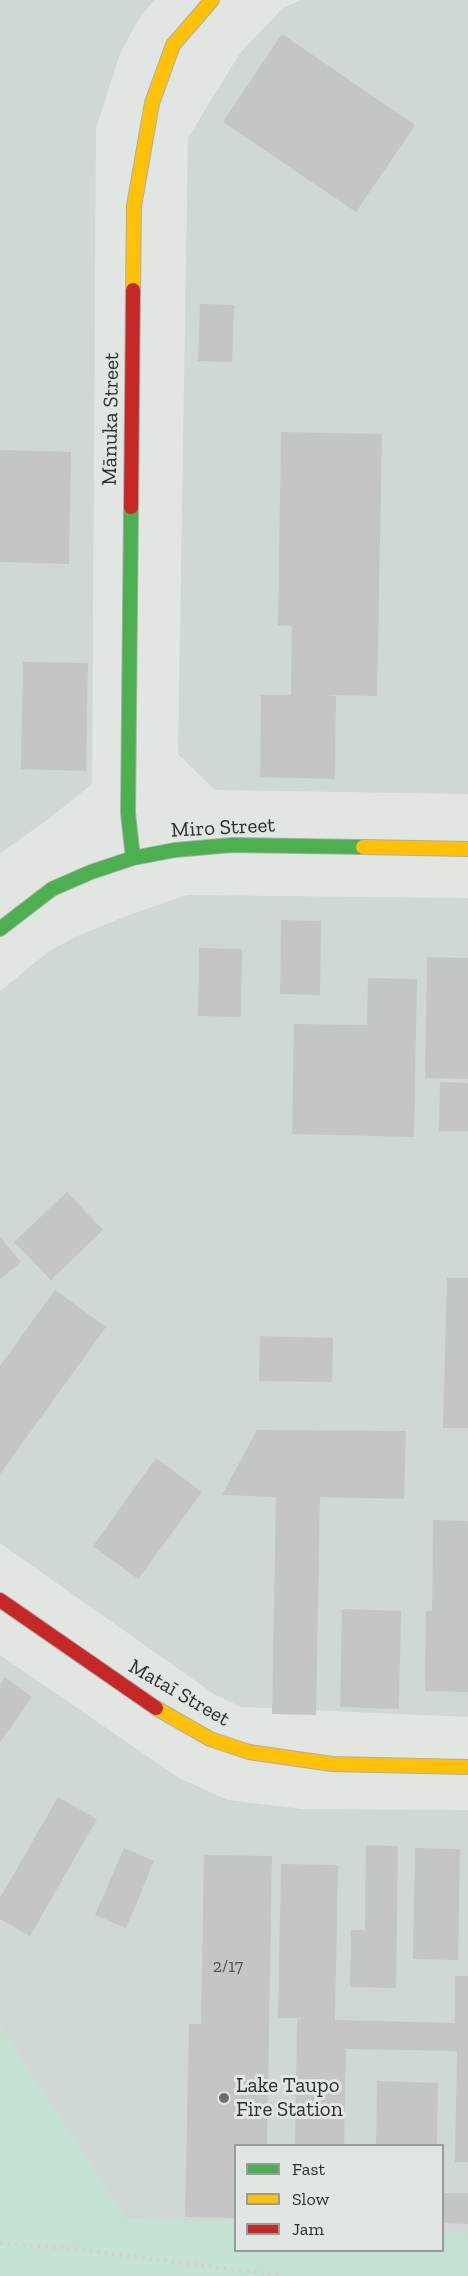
<!DOCTYPE html>
<html>
<head>
<meta charset="utf-8">
<style>
	body { margin:0 }
	#map { position:relative; width:468px; height:2276px; overflow:hidden; background:#e1e6e3; font-family:"Zilla Slab",serif }
	canvas { display:block }
	.legend { position:absolute; left:234px; top:2144px; width:210px; height:108px; box-sizing:border-box; background:#e0e7e3; border:2px solid #989d9b; margin:0; padding:8px 10px; list-style:none; font-size:18px; color:#2d2f2e }
	.legend li { display:flex; align-items:center; gap:12px; height:30px }
	.legend b { width:30px; border:2px solid #989d9b }
</style>
</head>
<body>
<div id="map">
<canvas width="468" height="2276"></canvas>
<ul class="legend">
<li><b style="height:8px;background:#4caf50"></b>Fast</li>
<li><b style="height:8px;background:#ffc107"></b>Slow</li>
<li><b style="height:8px;background:#c62828"></b>Jam</li>
</ul>
</div>
<script>
const ctx = document.querySelector('canvas').getContext('2d');
ctx.lineJoin = 'round';
function fillPath(path, color) {
  ctx.fillStyle = color;
  ctx.fill(path, 'evenodd');
}
function poly(rows) {
  const path = new Path2D();
  for (const r of rows) {
    path.moveTo(r[0], r[1]);
    for (let i = 2; i < r.length; i += 2) path.lineTo(r[i], r[i + 1]);
  }
  return path;
}
function strokePath(path, color, width, dash) {
  ctx.strokeStyle = color;
  ctx.lineWidth = width;
  ctx.lineCap = dash ? 'butt' : 'round';
  ctx.setLineDash(dash || []);
  ctx.stroke(path);
}
function drawText(font, color, halo, rows, align = 'center') {
  ctx.font = font + ' "Zilla Slab",serif';
  ctx.lineWidth = 6;
  ctx.setLineDash([]);
  ctx.textBaseline = 'middle';
  ctx.strokeStyle = halo;
  ctx.fillStyle = color;
  for (const [text, x, y, turn = 0] of rows) {
    ctx.save();
    ctx.translate(x, y);
    ctx.rotate((+turn || 0) * Math.PI / 180);
    ctx.textAlign = isNaN(turn) ? turn : align;
    if (halo) ctx.strokeText(text, 0, 0);
    ctx.fillText(text, 0, 0);
    ctx.restore();
  }
}
fillPath(poly([
	[0,0,154,0,138,20,120,54,96,128,92,784,46,821,0,853],
	[300,0,468,0,468,794,215,790,178,754,188,138,240,53,283,8],
	[187,895,468,898,468,1717,241,1707,214,1694,0,1543,0,991,48,952,75,937,129,915],
	[0,1655,179,1778,228,1800,302,1809,468,1810,468,2233,443,2232,442,2146,236,2146,235,2223,125,2219,0,2027]
]), '#cfd8d2');
fillPath(poly([
	[0,2027,125,2219,235,2223,236,2250,442,2250,443,2232,468,2233,468,2276,0,2276]
]), '#c3e2d1');
fillPath(poly([
	[282,34,415,125,356,212,223,122],
	[200,304,234,305,232,362,198,361],
	[281,432,382,434,377,696,326,695,336,696,335,779,260,777,261,695,291,695,292,626,278,625],
	[0,450,71,452,69,564,0,562],
	[23,662,88,663,86,771,21,769],
	[281,920,321,921,320,995,280,994],
	[199,948,242,949,241,1017,198,1016],
	[427,957,468,958,468,1079,425,1078],
	[368,978,417,979,414,1137,292,1134,294,1024,367,1025],
	[440,1082,468,1083,468,1131,439,1131],
	[67,1192,103,1230,51,1280,14,1242],
	[0,1237,21,1262,0,1279],
	[447,1278,468,1278,468,1428,443,1428],
	[55,1290,106,1327,0,1474,0,1366],
	[260,1336,333,1338,332,1382,259,1381],
	[257,1430,406,1431,404,1499,320,1497,316,1715,272,1714,276,1497,222,1495],
	[156,1458,202,1492,138,1579,93,1546],
	[433,1520,468,1521,468,1692,425,1691,426,1611,432,1611],
	[342,1609,401,1611,399,1709,340,1707],
	[5,1677,32,1697,0,1742,0,1685],
	[58,1797,97,1819,30,1936,0,1919,0,1898],
	[366,1845,398,1846,396,1988,350,1987,351,1930,365,1930],
	[124,1848,154,1861,126,1928,95,1915],
	[415,1848,460,1849,458,1960,413,1959],
	[204,1855,272,1856,267,2146,236,2146,236,2218,185,2217,189,2024,201,2024],
	[281,1864,338,1865,335,2020,455,2023,455,1976,468,1976,468,2162,455,2162,457,2051,346,2049,344,2146,295,2146,297,2019,304,2018,278,2018],
	[377,2081,438,2083,437,2146,376,2146],
	[442,2193,468,2193,468,2224,442,2223]
]), '#c4c6c5');
const fast = poly([
	[131,507,128,813,133,858],
	[0,929,52,889,91,872,133,858,175,850,232,845,363,847]
]);
const slow = poly([
	[133,290,134,206,152,103,173,45,212,0],
	[363,847,468,849],
	[156,1708,210,1739,249,1752,332,1764,468,1767]
]);
const jam = poly([
	[131,507,133,290],
	[0,1600,156,1708]
]);
strokePath(fast, '#abaead', 16);
strokePath(slow, '#abaead', 16);
strokePath(jam, '#abaead', 16);
strokePath(poly([
	[0,2243,75,2249,283,2276]
]), '#d0d1d0', 4, [3, 4.5]);
strokePath(fast, '#4caf50', 14);
strokePath(slow, '#ffc107', 14);
strokePath(jam, '#c62828', 14);
for (const [x, y, r, color] of [
	[224,2098,6,"#6c6f6d"]
]) {
  const dot = new Path2D();
  dot.arc(x, y, r, 0, 2 * Math.PI);
  ctx.fillStyle = color;
  ctx.fill(dot);
  strokePath(dot, '#e0e7e3', 2);
}
drawText('18px', '#535554', null, [
	["2/17",228,1967]
]);
drawText('21px', '#2d2f2e', '#e0e7e3', [
	["Mānuka Street",111,419,-89],
	["Miro Street",223,828,-3],
	["Mataī Street",179,1693,30]
]);
drawText('21px', '#2d2f2e', '#e0e7e3', [
	["Lake Taupo",236,2086],
	["Fire Station",236,2110]
], 'left');
</script>
</body>
</html>
